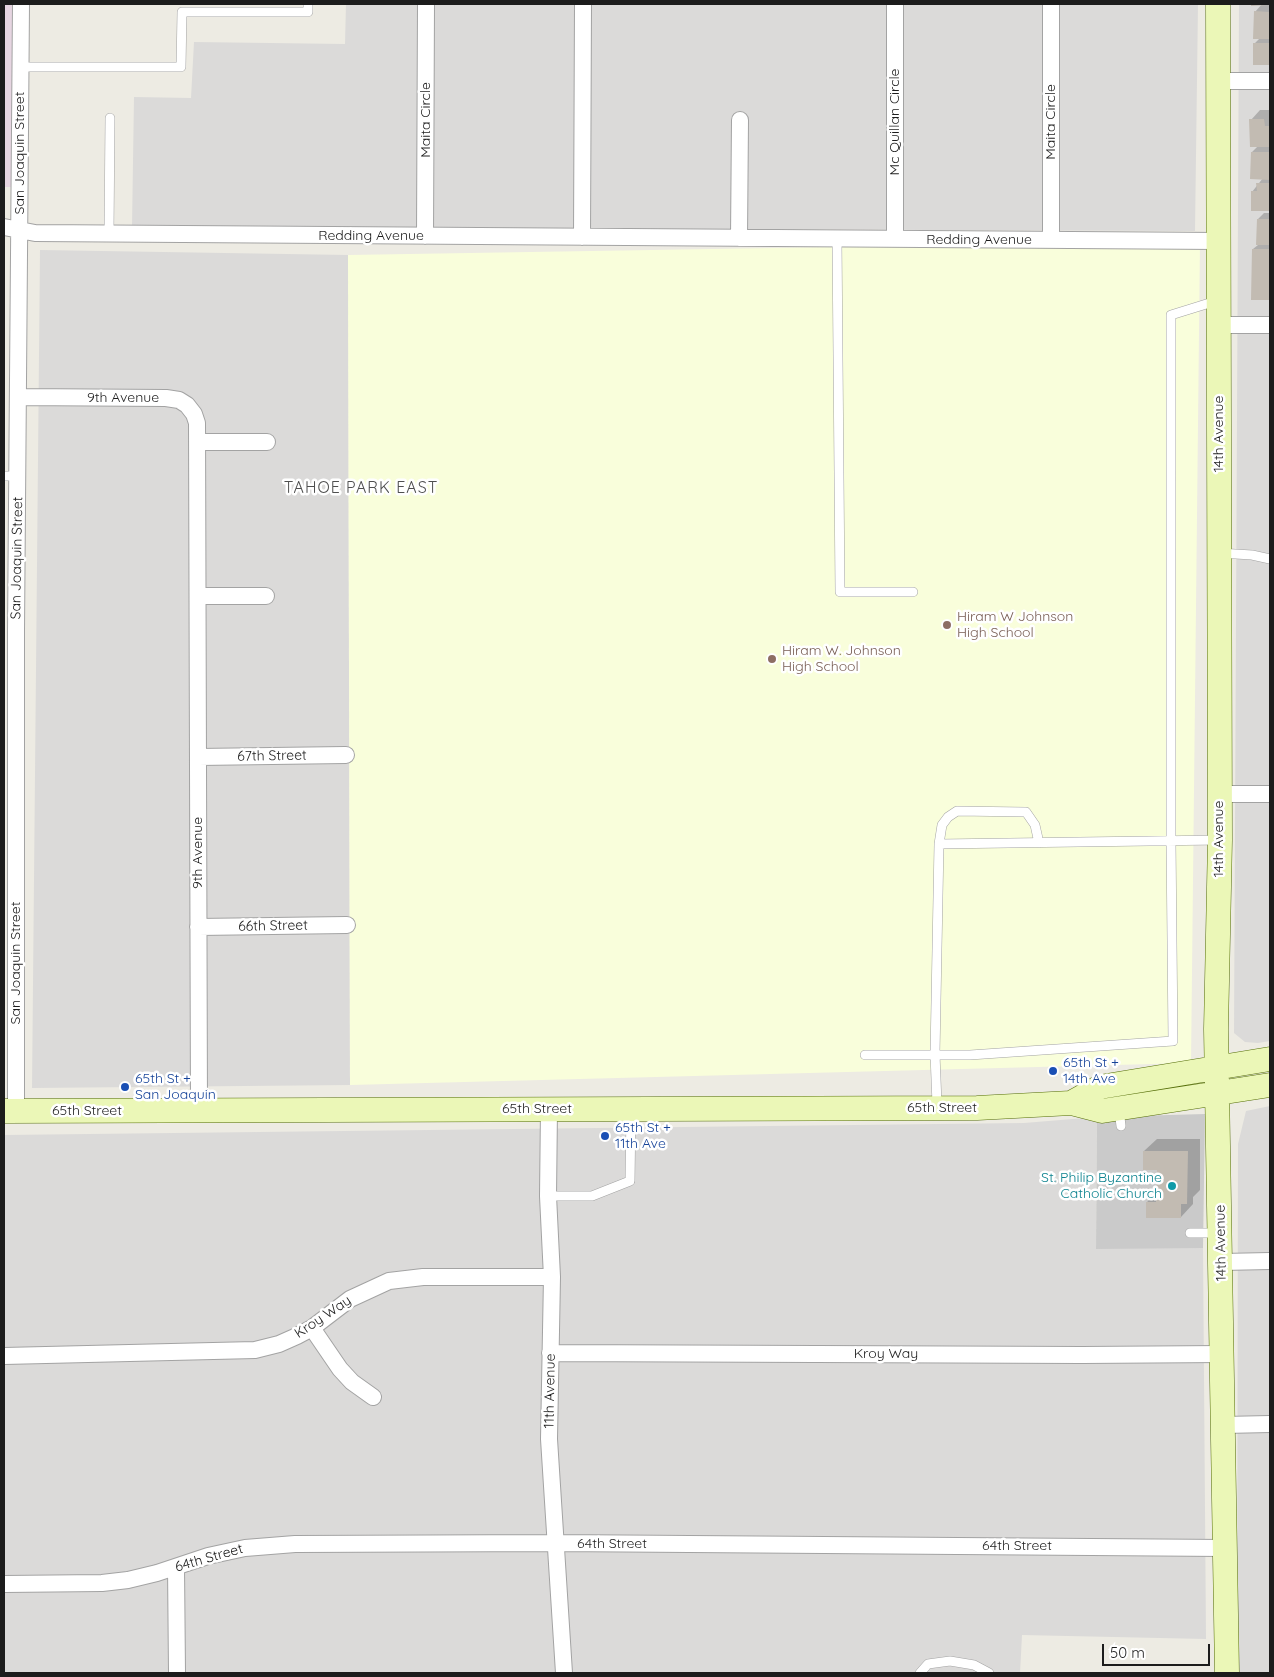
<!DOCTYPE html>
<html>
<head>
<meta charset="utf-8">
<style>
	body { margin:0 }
	#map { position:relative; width:1274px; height:1677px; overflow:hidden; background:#edebe3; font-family:Quicksand,sans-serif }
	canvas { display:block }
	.frame { position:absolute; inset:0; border:5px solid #1c1c1c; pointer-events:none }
	.scale { position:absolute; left:1102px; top:1644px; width:108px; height:22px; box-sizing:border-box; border:2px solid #1c1c1c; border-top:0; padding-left:6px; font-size:15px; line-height:18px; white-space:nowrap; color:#1c1c1c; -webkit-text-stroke:4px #fff; paint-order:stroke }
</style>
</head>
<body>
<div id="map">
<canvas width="1274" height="1677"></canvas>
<div class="frame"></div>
<div class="scale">50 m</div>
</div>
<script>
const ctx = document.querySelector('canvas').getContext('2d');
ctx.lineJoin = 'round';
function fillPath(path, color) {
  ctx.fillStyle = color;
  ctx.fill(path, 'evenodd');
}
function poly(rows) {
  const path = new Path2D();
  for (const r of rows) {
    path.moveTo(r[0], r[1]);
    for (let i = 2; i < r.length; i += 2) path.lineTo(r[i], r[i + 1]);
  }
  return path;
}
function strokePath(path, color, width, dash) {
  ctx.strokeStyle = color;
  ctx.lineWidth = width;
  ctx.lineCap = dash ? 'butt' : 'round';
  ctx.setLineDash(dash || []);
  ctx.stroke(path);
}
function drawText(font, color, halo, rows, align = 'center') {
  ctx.font = font + ' Quicksand,sans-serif';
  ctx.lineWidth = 5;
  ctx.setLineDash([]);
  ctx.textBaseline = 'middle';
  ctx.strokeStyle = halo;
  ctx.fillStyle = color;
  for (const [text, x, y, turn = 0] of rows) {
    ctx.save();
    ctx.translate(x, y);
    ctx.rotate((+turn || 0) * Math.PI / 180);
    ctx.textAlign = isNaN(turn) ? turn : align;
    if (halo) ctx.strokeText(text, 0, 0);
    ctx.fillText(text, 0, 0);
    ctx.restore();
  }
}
fillPath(poly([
	[346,4,1198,4,1195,231,132,227,134,97,191,98,194,42,345,44],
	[1239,4,1270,4,1270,1041,1258,1043,1245,1042,1234,1033],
	[40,250,348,255,350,1085,32,1088],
	[1270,1106,1270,1673,1237,1673,1238,1144,1246,1111],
	[1097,1117,1096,1248,1203,1248,1206,1639,1022,1635,1020,1673,4,1673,4,1135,1024,1123]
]), '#dbdad9');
fillPath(poly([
	[4,4,24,4,23,187,4,187]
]), '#e6d5e1');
fillPath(poly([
	[1200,241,1191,1063,350,1085,348,255]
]), '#f9fedb');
fillPath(poly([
	[1205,1114,1203,1248,1096,1249,1097,1117]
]), '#cacaca');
fillPath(poly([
	[1252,4,1270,4,1270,63,1254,63,1255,43,1260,38,1255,12,1262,4],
	[1260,110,1270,110,1270,210,1252,210,1252,192,1263,178,1252,152,1258,146,1251,120],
	[1264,213,1270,213,1270,299,1253,299,1253,249,1258,245,1258,219],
	[1157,1139,1200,1139,1200,1190,1193,1197,1193,1204,1181,1217,1147,1202,1158,1192,1158,1169,1144,1151]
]), '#0003');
fillPath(poly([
	[1251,4,1270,4,1270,5,1251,6],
	[1254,11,1270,12,1270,39,1253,39],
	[1253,43,1270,43,1270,65,1253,65],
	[1249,119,1264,119,1265,126,1270,126,1270,147,1250,147],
	[1251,152,1270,152,1270,180,1250,179],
	[1256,183,1270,183,1270,211,1251,211,1251,191,1257,191],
	[1257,219,1270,219,1270,245,1256,245],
	[1252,249,1270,249,1270,300,1251,300],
	[1143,1151,1188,1151,1187,1204,1181,1204,1181,1218,1146,1218,1146,1202,1156,1202,1157,1170,1143,1170]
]), '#c2bbb2');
const lane = poly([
	[20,67,181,67,182,12,308,12,308,4],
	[109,234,110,118],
	[837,239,840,592,913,592],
	[4,476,18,476],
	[1219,553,1252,555,1270,559],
	[939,844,1219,840],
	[865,1055,970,1055,1173,1041,1171,841,1171,315,1216,301],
	[937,1104,935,1054,939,844,942,825,948,817,957,811,1026,812,1035,825,1039,843],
	[1119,1109,1121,1126],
	[548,1196,592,1196,630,1181,631,1111],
	[1190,1233,1218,1233],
	[920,1673,928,1664,950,1661,974,1665,989,1673]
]);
const street = poly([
	[1051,4,1051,240],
	[1218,81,1270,81],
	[4,227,35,233,1219,241],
	[425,236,426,4],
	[582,237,583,4],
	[739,238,740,120],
	[895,239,895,4],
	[1219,325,1270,325],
	[18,397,166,398,179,400,187,405,194,414,197,423,199,1111],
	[198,442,267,442],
	[198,596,266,596],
	[198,757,346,755],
	[1220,794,1270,794],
	[198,927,347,925],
	[549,1109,548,1196,552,1277,549,1439,564,1673],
	[16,1111,16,630,21,4],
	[1222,1262,1270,1261],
	[312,1328,340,1369,352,1382,373,1397],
	[550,1353,1082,1355,1223,1354],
	[4,1356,255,1350,279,1344,297,1336,312,1328,350,1299,389,1281,423,1277,552,1277],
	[1224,1425,1270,1424],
	[176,1567,177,1673],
	[4,1584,102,1583,128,1580,157,1573,208,1556,245,1548,295,1544,556,1543,1225,1548]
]);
const secondary = poly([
	[1218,4,1220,840,1216,1029,1227,1673],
	[1071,1103,1100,1087,1270,1059],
	[4,1111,977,1108,1071,1103,1102,1111,1270,1085]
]);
strokePath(lane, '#a3a3a3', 10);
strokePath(street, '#a3a3a3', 18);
strokePath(secondary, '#556e09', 25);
strokePath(lane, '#fff', 9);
strokePath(street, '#fff', 16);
strokePath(secondary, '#ebf7b7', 24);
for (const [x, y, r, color] of [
	[947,625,5,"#8d6e63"],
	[772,659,5,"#8d6e63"],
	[1053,1071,5,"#1a4fb4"],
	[125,1087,5,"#1a4fb4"],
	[605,1136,5,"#1a4fb4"],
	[1172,1186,5,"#0f9aa8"]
]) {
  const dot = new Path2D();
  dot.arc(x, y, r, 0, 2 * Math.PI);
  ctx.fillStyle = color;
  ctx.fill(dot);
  strokePath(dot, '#fff', 2);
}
drawText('14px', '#1c1c1c', '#fff', [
	["Maita Circle",426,120,-90],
	["Mc Quillan Circle",895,122,-90],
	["Maita Circle",1051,122,-90],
	["San Joaquin Street",20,153,-90],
	["Redding Avenue",371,236],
	["Redding Avenue",979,240],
	["9th Avenue",123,398],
	["14th Avenue",1219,434,-90],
	["San Joaquin Street",17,558,-89],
	["67th Street",272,756,-1],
	["14th Avenue",1219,839,-90],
	["9th Avenue",198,853,-90],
	["66th Street",273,926,-1],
	["San Joaquin Street",16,963,-90],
	["65th Street",942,1108],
	["65th Street",537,1109],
	["65th Street",87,1111],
	["14th Avenue",1221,1243,-91],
	["Kroy Way",323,1317,-34],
	["Kroy Way",886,1354],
	["11th Avenue",550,1391,-89],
	["64th Street",612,1544],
	["64th Street",1017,1546],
	["64th Street",209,1558,-16]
]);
drawText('14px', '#785e54', '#fff', [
	["Hiram W Johnson",957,617],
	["High School",957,633],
	["Hiram W. Johnson",782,651],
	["High School",782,667]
], 'left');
drawText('14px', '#164399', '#fff', [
	["65th St +",1063,1063],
	["14th Ave",1063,1079],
	["65th St +",135,1079],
	["San Joaquin",135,1095],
	["65th St +",615,1128],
	["11th Ave",615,1144]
], 'left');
drawText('14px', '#0d838f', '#fff', [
	["St. Philip Byzantine",1162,1178],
	["Catholic Church",1162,1194]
], 'right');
ctx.letterSpacing = '1px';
drawText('16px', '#4f4f4f', '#fff', [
	["TAHOE PARK EAST",361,488]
]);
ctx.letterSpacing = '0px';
</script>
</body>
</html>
